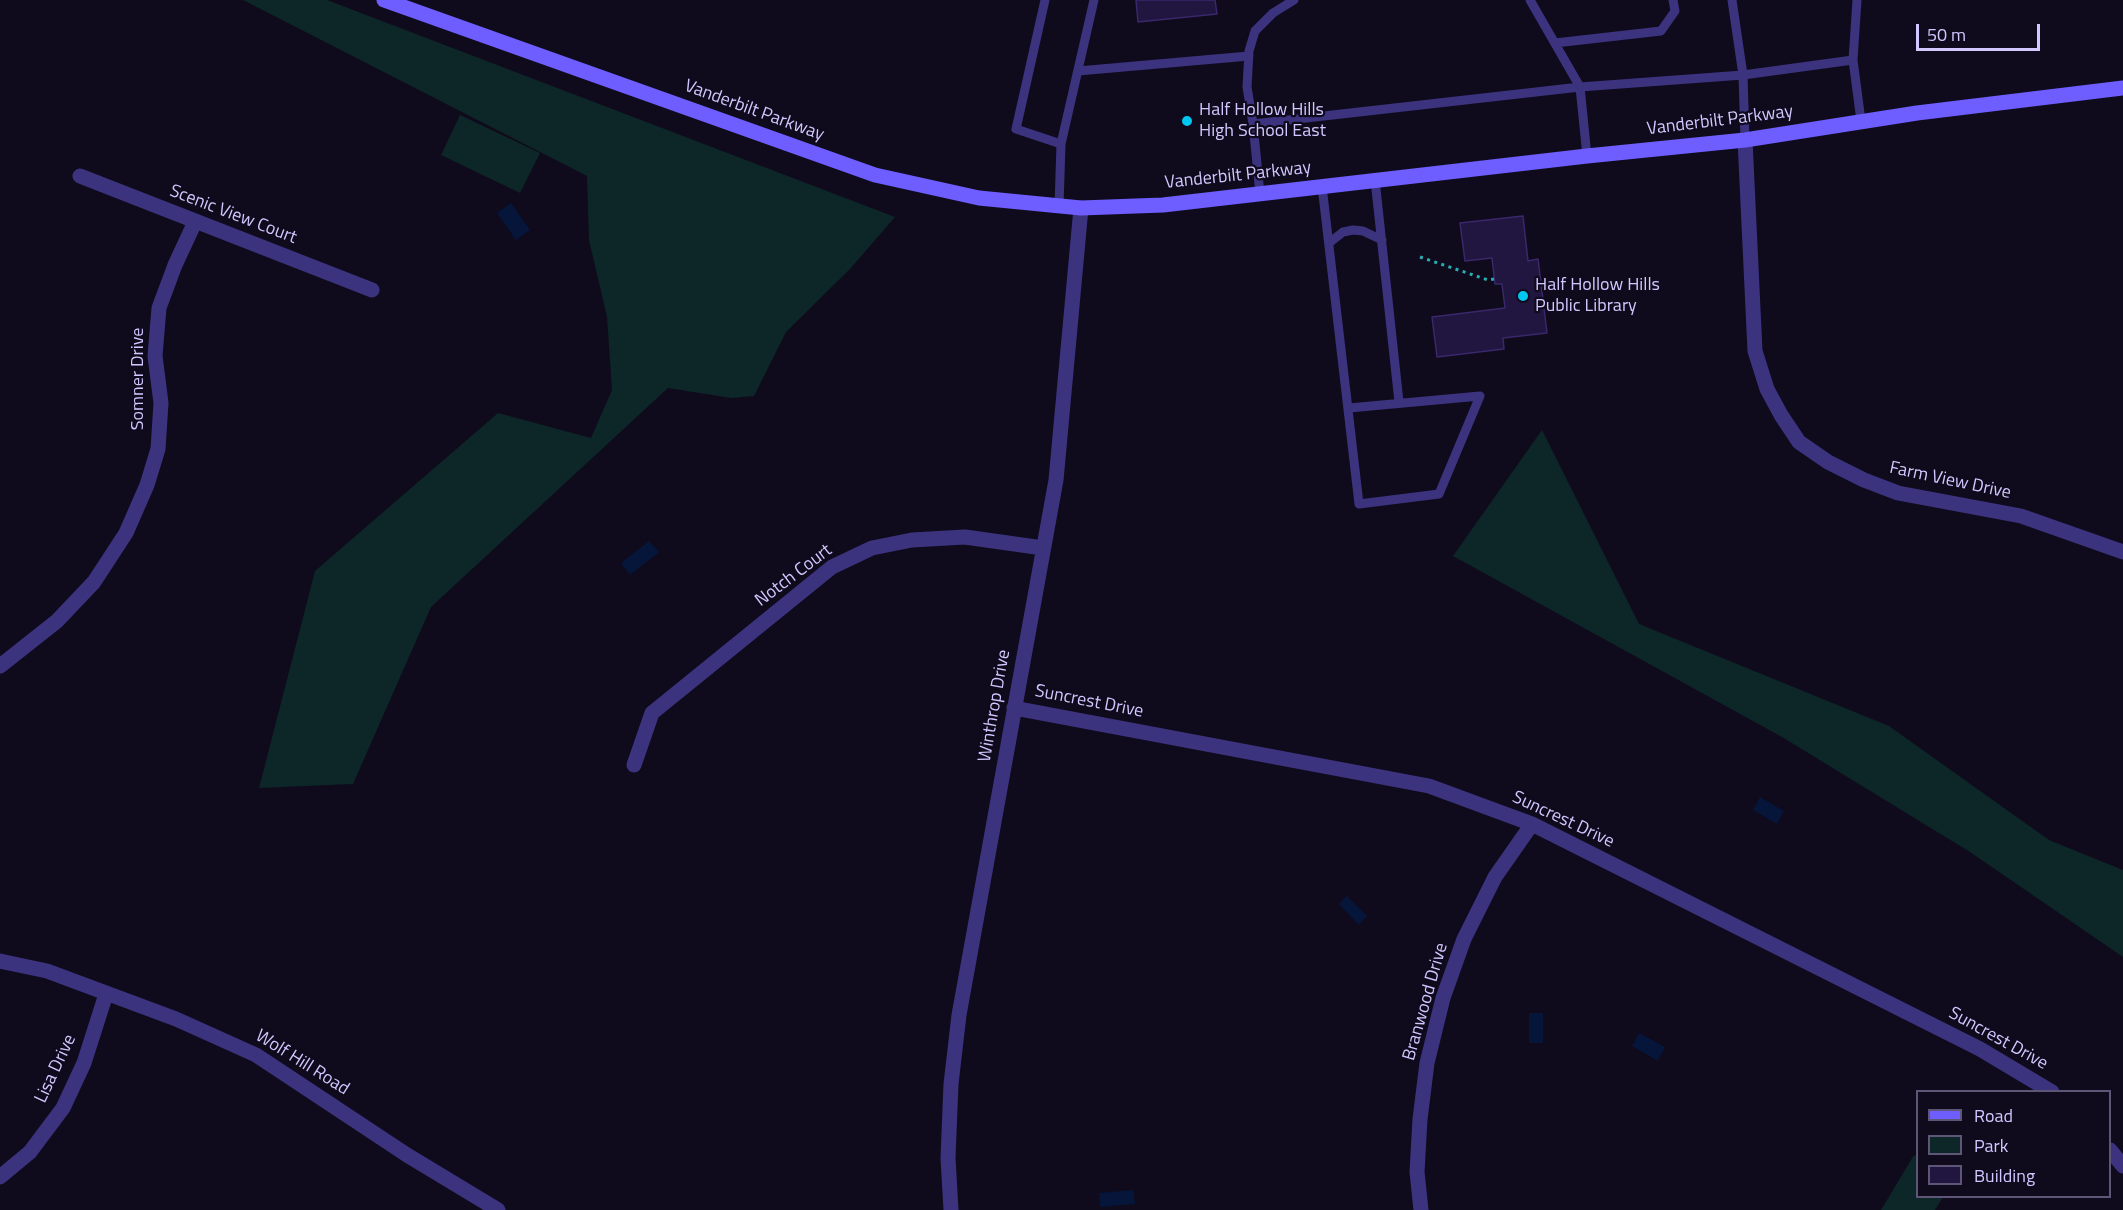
<!DOCTYPE html>
<html>
<head>
<meta charset="utf-8">
<style>
	body { margin:0 }
	#map { position:relative; width:2123px; height:1210px; overflow:hidden; background:#0f0b1d; font-family:"Titillium Web",sans-serif }
	canvas { display:block }
	.legend { position:absolute; left:1916px; top:1090px; width:195px; height:108px; box-sizing:border-box; background:#0f0b1d; border:2px solid #5d5677; margin:0; padding:8px 10px; list-style:none; font-size:18px; color:#d2c7ff }
	.legend li { display:flex; align-items:center; gap:12px; height:30px }
	.legend b { width:30px; border:2px solid #5d5677 }
	.scale { position:absolute; left:1916px; top:24px; width:124px; height:27px; box-sizing:border-box; border:3px solid #d2c7ff; border-top:0; padding-left:8px; font-size:18px; line-height:21px; white-space:nowrap; color:#d2c7ff; -webkit-text-stroke:4px #0f0b1d; paint-order:stroke }
</style>
</head>
<body>
<div id="map">
<canvas width="2123" height="1210"></canvas>
<ul class="legend">
<li><b style="height:8px;background:#6e5eff"></b>Road</li>
<li><b style="height:16px;background:#0d2627"></b>Park</li>
<li><b style="height:16px;background:#21163f"></b>Building</li>
</ul>
<div class="scale">50 m</div>
</div>
<script>
const ctx = document.querySelector('canvas').getContext('2d');
ctx.lineJoin = 'round';
function fillPath(path, color) {
  ctx.fillStyle = color;
  ctx.fill(path, 'evenodd');
}
function poly(rows) {
  const path = new Path2D();
  for (const r of rows) {
    path.moveTo(r[0], r[1]);
    for (let i = 2; i < r.length; i += 2) path.lineTo(r[i], r[i + 1]);
  }
  return path;
}
function strokePath(path, color, width, dash) {
  ctx.strokeStyle = color;
  ctx.lineWidth = width;
  ctx.lineCap = dash ? 'butt' : 'round';
  ctx.setLineDash(dash || []);
  ctx.stroke(path);
}
function drawText(font, color, halo, rows, align = 'center') {
  ctx.font = font + ' "Titillium Web",sans-serif';
  ctx.lineWidth = 4.5;
  ctx.setLineDash([]);
  ctx.textBaseline = 'middle';
  ctx.strokeStyle = halo;
  ctx.fillStyle = color;
  for (const [text, x, y, turn = 0] of rows) {
    ctx.save();
    ctx.translate(x, y);
    ctx.rotate((+turn || 0) * Math.PI / 180);
    ctx.textAlign = isNaN(turn) ? turn : align;
    if (halo) ctx.strokeText(text, 0, 0);
    ctx.fillText(text, 0, 0);
    ctx.restore();
  }
}
fillPath(poly([
	[243,0,327,0,895,217,850,269,786,332,754,396,731,398,668,388,431,607,353,784,259,788,315,571,498,413,591,438,612,390,607,317,589,240,587,176],
	[460,115,540,153,520,193,441,155],
	[1542,430,1639,624,1889,726,2049,840,2123,870,2123,957,1970,852,1782,737,1453,556],
	[1914,1155,1917,1157,1918,1196,1943,1197,1935,1210,1881,1210]
]), '#0d2627');
fillPath(poly([
	[511,203,530,230,516,240,497,213],
	[649,541,659,552,630,575,621,563],
	[1760,797,1784,811,1777,824,1753,810],
	[1347,896,1367,916,1359,925,1339,904],
	[1529,1013,1543,1013,1543,1043,1529,1043],
	[1639,1033,1665,1047,1658,1061,1632,1046],
	[1133,1190,1135,1204,1100,1207,1099,1193]
]), '#06153a');
const building = poly([
	[1136,0,1215,0,1217,14,1138,22,1136,0],
	[1523,216,1528,261,1538,259,1547,333,1503,338,1504,349,1437,357,1432,317,1505,308,1502,284,1495,284,1492,258,1465,261,1460,223,1523,216]
]);
fillPath(building, '#21163f');
strokePath(building, '#3a276c', 1.5);
strokePath(poly([
	[1420,257,1488,280,1494,279]
]), '#27b0b3', 3, [3, 4.5]);
strokePath(poly([
	[1045,0,1016,129,1061,144],
	[1530,0,1580,87,1587,156],
	[1732,0,1743,75,1745,140],
	[1857,0,1853,60,1861,121],
	[1555,43,1661,31,1675,11,1673,0],
	[1078,71,1249,56],
	[1253,124,1580,87,1743,75,1853,60],
	[1375,180,1399,402],
	[1322,186,1359,504,1439,494,1480,396,1349,408],
	[1260,194,1253,124,1247,87,1249,51,1255,31,1273,13,1294,0],
	[1059,206,1061,144,1094,0],
	[1329,243,1343,232,1353,230,1363,231,1382,240]
]), '#3c337f', 9);
strokePath(poly([
	[1745,140,1755,351,1767,389,1781,415,1799,442,1828,462,1864,480,1898,493,2021,516,2123,552],
	[80,176,372,290],
	[0,666,57,621,94,582,126,533,147,485,158,449,161,403,155,356,159,308,175,265,195,222],
	[1014,708,1429,786,1532,824,1980,1049,2052,1092],
	[634,765,652,713,832,567,872,548,912,540,965,537,1043,548],
	[2110,1150,2123,1166],
	[0,1177,30,1152,63,1108,84,1063,106,994],
	[951,1210,948,1158,951,1084,959,1015,1056,480,1081,208],
	[1421,1210,1417,1172,1420,1119,1427,1063,1443,998,1464,939,1495,877,1532,824]
]), '#3c337f', 15);
strokePath(poly([
	[0,961,47,971,176,1019,256,1055,407,1155,498,1210]
]), '#3c337f', 15);
strokePath(poly([
	[384,0,875,175,979,198,1081,208,1163,205,1587,156,1745,140,1917,113,2123,88]
]), '#6e5eff', 15);
for (const [x, y, r, color] of [
	[1187,121,6,"#00c7f2"],
	[1523,296,6,"#00c7f2"]
]) {
  const dot = new Path2D();
  dot.arc(x, y, r, 0, 2 * Math.PI);
  ctx.fillStyle = color;
  ctx.fill(dot);
  strokePath(dot, '#0f0b1d', 2);
}
drawText('18px', '#d2c7ff', '#0f0b1d', [
	["Vanderbilt Parkway",754,111,20],
	["Vanderbilt Parkway",1720,121,-7],
	["Vanderbilt Parkway",1238,176,-6],
	["Scenic View Court",233,215,21],
	["Somner Drive",139,379,-90],
	["Farm View Drive",1950,481,12],
	["Notch Court",794,576,-37],
	["Suncrest Drive",1089,702,11],
	["Winthrop Drive",995,706,-80],
	["Suncrest Drive",1563,820,25],
	["Branwood Drive",1426,1002,-74],
	["Suncrest Drive",1998,1039,29],
	["Wolf Hill Road",302,1063,32],
	["Lisa Drive",56,1069,-65]
]);
drawText('18px', '#d2c7ff', '#0f0b1d', [
	["Half Hollow Hills",1199,111],
	["High School East",1199,132],
	["Half Hollow Hills",1535,286],
	["Public Library",1535,307]
], 'left');
</script>
</body>
</html>
